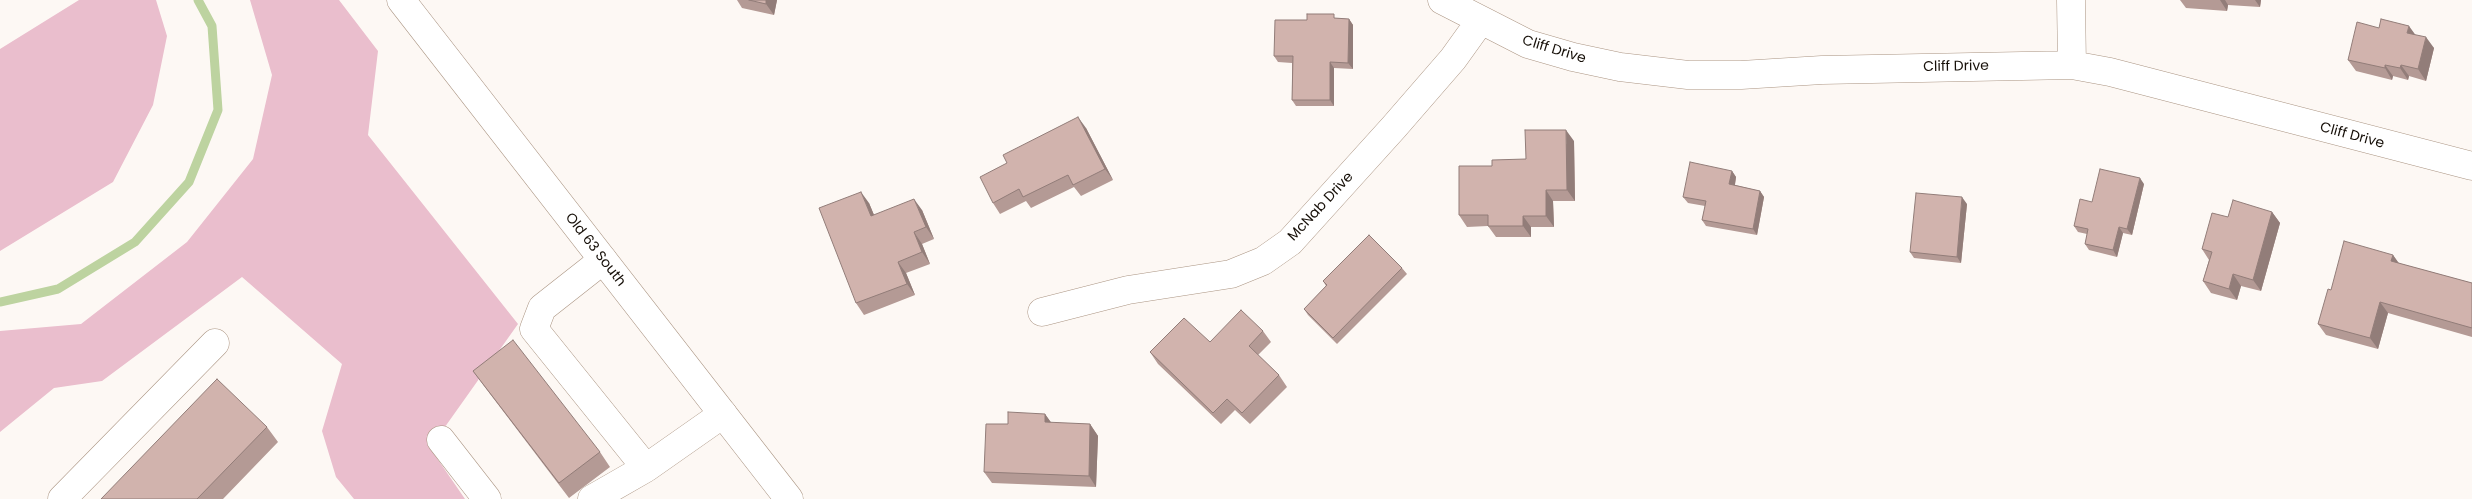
<!DOCTYPE html>
<html>
<head>
<meta charset="utf-8">
<style>
	body { margin:0 }
	canvas { display:block; background:#fdf8f4 }
</style>
</head>
<body>
<canvas width="2472" height="499"></canvas>
<script>
const ctx = document.querySelector('canvas').getContext('2d');
ctx.lineJoin = 'round';
function fillPath(path, color) {
  ctx.fillStyle = color;
  ctx.fill(path, 'evenodd');
}
function poly(rows) {
  const path = new Path2D();
  for (const r of rows) {
    path.moveTo(r[0], r[1]);
    for (let i = 2; i < r.length; i += 2) path.lineTo(r[i], r[i + 1]);
  }
  return path;
}
function strokePath(path, color, width, dash) {
  ctx.strokeStyle = color;
  ctx.lineWidth = width;
  ctx.lineCap = dash ? 'butt' : 'round';
  ctx.setLineDash(dash || []);
  ctx.stroke(path);
}
function drawText(font, color, halo, rows, align = 'center') {
  ctx.font = font + ' Poppins,sans-serif';
  ctx.lineWidth = 4;
  ctx.setLineDash([]);
  ctx.textBaseline = 'middle';
  ctx.strokeStyle = halo;
  ctx.fillStyle = color;
  for (const [text, x, y, turn = 0] of rows) {
    ctx.save();
    ctx.translate(x, y);
    ctx.rotate((+turn || 0) * Math.PI / 180);
    ctx.textAlign = isNaN(turn) ? turn : align;
    if (halo) ctx.strokeText(text, 0, 0);
    ctx.fillText(text, 0, 0);
    ctx.restore();
  }
}
fillPath(poly([
	[79,0,156,0,167,36,153,105,113,182,0,251,0,49],
	[250,0,339,0,378,51,368,135,518,324,430,448,465,499,354,499,336,477,322,431,342,364,242,277,102,381,54,388,0,432,0,331,81,324,187,242,253,159,272,75]
]), '#eabecd');
strokePath(poly([
	[0,302,58,289,135,242,189,182,218,110,212,26,198,0]
]), '#bdd3a0', 9);
const minor = poly([
	[1442,0,1528,44,1573,57,1620,67,1688,75,1741,75,1822,70,2072,65,2110,72,2472,166],
	[2071,0,2072,65],
	[603,260,542,308,534,329,646,468],
	[1042,312,1128,290,1231,274,1263,261,1290,242,1394,127,1453,59,1481,20],
	[441,440,487,499],
	[62,499,215,343],
	[592,499,646,468,723,414]
]);
const major = poly([
	[401,0,789,499]
]);
strokePath(minor, '#ab9583', 29);
strokePath(major, '#ab9583', 29);
strokePath(minor, '#fff', 28);
strokePath(major, '#fff', 28);
fillPath(poly([
	[737,0,777,0,774,15,742,8],
	[2180,0,2261,0,2260,7,2228,5,2227,11,2186,8],
	[1337,18,1349,19,1353,25,1353,69,1334,68,1334,106,1296,106,1292,100,1292,63,1278,62,1274,56,1307,20],
	[2379,28,2415,35,2434,48,2426,81,2409,76,2408,80,2393,76,2392,80,2356,71,2348,60],
	[1086,128,1113,180,1081,196,1074,187,1031,208,1026,201,1000,214,993,203],
	[1574,141,1575,201,1553,201,1554,227,1531,227,1531,237,1496,237,1488,226,1467,227,1459,215,1492,166,1526,159],
	[1732,171,1736,177,1735,185,1760,191,1764,197,1757,235,1706,226,1702,220,1705,206,1688,203,1683,197],
	[2144,184,2132,235,2123,233,2117,257,2089,250,2085,244,2087,234,2078,232,2074,226,2092,202],
	[869,203,874,215,922,210,934,239,922,244,930,264,906,273,915,295,864,315,856,303],
	[1967,204,1961,263,1914,258,1910,252],
	[2272,212,2280,223,2261,291,2241,286,2237,300,2211,293,2203,281,2209,260,2202,249,2228,217],
	[2393,255,2398,263,2472,283,2472,337,2388,313,2378,349,2326,335,2318,324,2331,290],
	[1402,268,1407,274,1337,344,1308,315,1304,309,1326,286,1323,281],
	[1263,331,1271,342,1258,355,1279,375,1287,387,1250,424,1235,410,1221,424,1158,364,1150,352,1210,342],
	[473,371,600,452,610,467,569,498,484,386],
	[1045,414,1051,423,1090,424,1098,436,1096,487,992,483,984,472,1008,424],
	[267,427,278,442,223,499,101,499]
]), '#b49a95');
fillPath(poly([
	[766,0,777,0,774,15,766,4],
	[2220,0,2225,0,2228,5,2227,11],
	[2255,0,2261,0,2260,7],
	[1349,19,1353,25,1353,69,1348,63],
	[2409,26,2417,37,2407,33],
	[2426,37,2434,48,2426,81,2418,69],
	[1330,62,1334,68,1334,106,1330,100],
	[2385,65,2393,76,2392,80,2385,68],
	[2401,65,2409,76,2408,80,2400,68],
	[1078,117,1086,128,1113,180,1105,169],
	[1566,130,1574,141,1575,201,1567,190],
	[1732,171,1736,177,1734,190,1729,184],
	[2140,178,2144,184,2132,235,2127,229],
	[1546,190,1553,201,1554,227,1546,216],
	[1760,191,1764,197,1757,235,1753,229],
	[861,192,869,203,879,227,871,216],
	[1962,197,1967,204,1961,263,1957,257],
	[914,199,922,210,934,239,926,227],
	[2272,212,2280,223,2261,291,2253,280],
	[1523,216,1531,227,1531,237,1523,226],
	[2119,227,2123,233,2117,257,2113,250],
	[914,232,922,244,930,264,922,252],
	[2393,255,2401,266,2391,261],
	[898,262,906,273,915,295,907,284],
	[2233,274,2241,286,2237,300,2229,289],
	[2380,302,2388,313,2378,349,2370,338],
	[1045,414,1053,425,1045,422],
	[1090,424,1098,436,1096,487,1089,476]
]), '#927d79');
const building = poly([
	[749,0,766,0,766,4,749,0],
	[1307,14,1334,14,1334,18,1349,19,1348,63,1330,62,1330,100,1292,100,1293,56,1274,56,1275,20,1307,20,1307,14],
	[2381,19,2409,26,2407,33,2426,37,2418,69,2401,65,2400,68,2385,65,2385,68,2348,60,2357,22,2379,28,2381,19],
	[1078,117,1105,169,1073,185,1068,175,1023,197,1019,189,993,203,980,177,1007,163,1003,155,1078,117],
	[1525,130,1566,130,1567,190,1546,190,1546,216,1523,216,1523,226,1488,226,1488,215,1459,215,1459,166,1492,166,1492,160,1526,159,1525,130],
	[1690,162,1732,171,1729,184,1760,191,1753,229,1702,220,1706,201,1683,197,1690,162],
	[2100,169,2140,178,2127,229,2119,227,2113,250,2085,244,2088,229,2074,226,2080,199,2092,202,2100,169],
	[861,192,871,216,914,199,926,227,914,232,922,252,898,262,907,284,856,303,819,208,861,192],
	[1916,193,1962,197,1957,257,1910,252,1916,193],
	[2233,200,2272,212,2253,280,2233,274,2229,289,2203,281,2212,252,2202,249,2212,213,2228,217,2233,200],
	[1369,235,1402,268,1333,338,1304,309,1327,285,1323,281,1369,235],
	[2344,241,2393,255,2391,261,2472,283,2472,328,2380,302,2370,338,2318,324,2328,289,2331,290,2344,241],
	[1241,310,1263,331,1249,346,1279,375,1242,413,1227,399,1213,413,1150,352,1184,318,1210,342,1241,310],
	[513,340,600,452,559,483,473,371,513,340],
	[217,379,267,427,197,499,101,499,217,379],
	[1008,412,1045,414,1045,422,1090,424,1089,476,984,472,986,424,1008,424,1008,412]
]);
fillPath(building, '#d1b3ad');
strokePath(building, '#927d79', 1);
drawText('14px', '#160f08', '#fff', [
	["Cliff Drive",1554,50,17],
	["Cliff Drive",1956,67,-1],
	["Cliff Drive",2352,136,15],
	["McNab Drive",1321,207,-47],
	["Old 63 South",595,250,52]
]);
</script>
</body>
</html>
